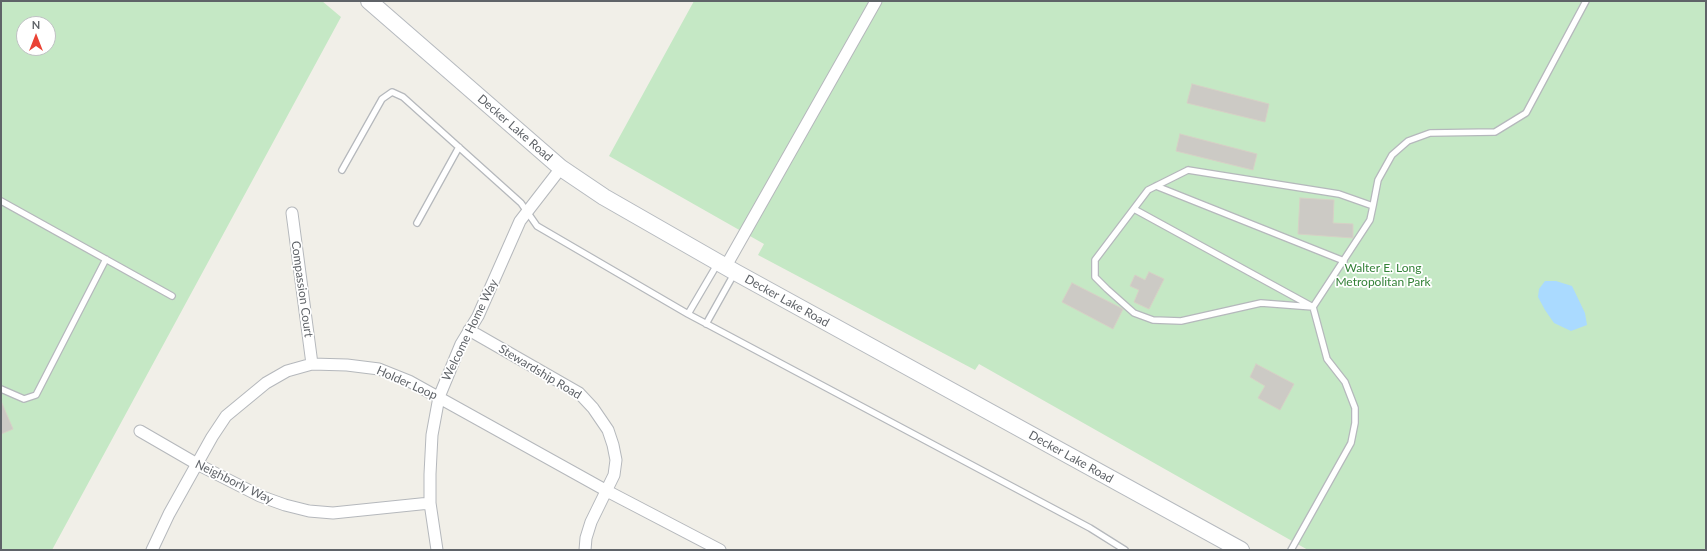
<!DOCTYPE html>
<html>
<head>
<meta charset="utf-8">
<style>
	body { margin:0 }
	#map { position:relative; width:1707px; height:551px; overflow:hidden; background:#f1efe8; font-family:Lato,sans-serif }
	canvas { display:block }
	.frame { position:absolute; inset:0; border:2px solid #5f6368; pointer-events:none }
	.north { position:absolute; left:16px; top:16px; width:40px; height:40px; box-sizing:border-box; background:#fff; border:1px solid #bfc1c3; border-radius:50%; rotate:0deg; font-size:11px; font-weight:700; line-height:16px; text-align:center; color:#5f6368 }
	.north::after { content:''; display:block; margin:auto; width:14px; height:18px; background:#ea4335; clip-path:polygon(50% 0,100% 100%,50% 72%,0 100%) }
</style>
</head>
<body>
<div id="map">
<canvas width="1707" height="551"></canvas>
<div class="frame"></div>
<div class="north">N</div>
</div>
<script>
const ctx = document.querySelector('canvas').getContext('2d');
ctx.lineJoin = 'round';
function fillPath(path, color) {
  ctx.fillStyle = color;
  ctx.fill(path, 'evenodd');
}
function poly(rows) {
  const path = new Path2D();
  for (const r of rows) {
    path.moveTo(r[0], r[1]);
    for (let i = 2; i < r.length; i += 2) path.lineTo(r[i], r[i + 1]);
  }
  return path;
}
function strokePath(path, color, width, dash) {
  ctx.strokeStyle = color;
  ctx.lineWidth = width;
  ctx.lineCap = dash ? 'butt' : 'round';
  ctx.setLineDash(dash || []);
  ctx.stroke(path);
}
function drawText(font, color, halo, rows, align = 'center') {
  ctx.font = font + ' Lato,sans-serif';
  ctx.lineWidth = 3.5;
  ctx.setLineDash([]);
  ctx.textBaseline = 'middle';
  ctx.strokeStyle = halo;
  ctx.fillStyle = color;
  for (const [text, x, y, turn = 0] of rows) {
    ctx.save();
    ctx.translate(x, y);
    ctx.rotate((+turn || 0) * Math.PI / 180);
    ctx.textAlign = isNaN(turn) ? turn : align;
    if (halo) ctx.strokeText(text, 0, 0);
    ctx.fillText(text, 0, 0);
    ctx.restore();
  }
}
fillPath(poly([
	[1,1,322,1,341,17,52,550,1,550],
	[24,24,48,24,48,48,24,48],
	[694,1,1706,1,1706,550,1308,550,979,364,975,370,758,255,764,244,609,156]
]), '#c5e8c5');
fillPath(poly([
	[1545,281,1556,281,1572,286,1585,313,1587,325,1571,331,1554,323,1545,310,1538,297,1539,289]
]), '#aadaff');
const building = poly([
	[1192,84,1269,104,1265,122,1187,103,1192,84],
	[1180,134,1257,154,1253,170,1176,151,1180,134],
	[1300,198,1334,200,1333,223,1353,224,1353,238,1298,234,1300,198],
	[1149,272,1164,279,1149,309,1134,302,1139,290,1130,286,1135,275,1145,280,1149,272],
	[1072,283,1123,309,1113,329,1062,302,1072,283],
	[1256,364,1294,384,1280,410,1258,398,1265,386,1250,377,1256,364],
	[1,401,13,429,1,434,1,401]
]);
fillPath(building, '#cccac5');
strokePath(building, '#d6d1c6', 1);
const lane = poly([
	[342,170,382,99,392,92,403,97,521,203,537,226,688,314,1090,528,1125,550],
	[1188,170,1339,194,1373,206,1370,220,1313,307,1261,303,1181,321,1153,320,1134,313,1107,289,1095,277,1095,260,1148,190,1188,170],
	[1156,186,1344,261],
	[1,201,172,296],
	[1373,206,1378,180,1392,155,1408,141,1430,133,1495,132,1526,113,1586,1],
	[1134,209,1313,307,1327,359,1345,382,1355,408,1355,423,1351,443,1291,550],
	[417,223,459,147],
	[688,314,718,263],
	[706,324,734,274],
	[1,389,24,399,36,395,106,259]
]);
const street = poly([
	[292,213,312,364],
	[726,266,876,1],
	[469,330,579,393,593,408,608,430,613,445,616,460,614,475,591,522,586,538,585,550],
	[140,431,197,464,260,496,285,505,309,511,333,513,430,503],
	[152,550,169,514,212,437,226,416,266,383,287,371,312,364,347,365,379,369,409,381,607,491,720,550],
	[437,550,430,503,430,474,432,435,439,397,461,344,478,316,520,221,561,168]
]);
const secondary = poly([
	[369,1,561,168,604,197,735,272,1241,550]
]);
strokePath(lane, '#b5b8bc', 8);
strokePath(street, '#b5b8bc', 13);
strokePath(secondary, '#b6babf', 18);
strokePath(lane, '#fff', 5.5);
strokePath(street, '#fff', 11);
strokePath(secondary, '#fff', 16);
drawText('12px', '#5f6368', '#fff', [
	["Decker Lake Road",515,128,41],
	["Compassion Court",302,289,82],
	["Decker Lake Road",787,301,29],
	["Welcome Home Way",470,330,-64],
	["Stewardship Road",540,372,31],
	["Holder Loop",407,383,24],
	["Decker Lake Road",1071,457,29],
	["Neighborly Way",234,482,26]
]);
drawText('12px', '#348238', '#fff', [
	["Walter E. Long",1383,268],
	["Metropolitan Park",1383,282]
]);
</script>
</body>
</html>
